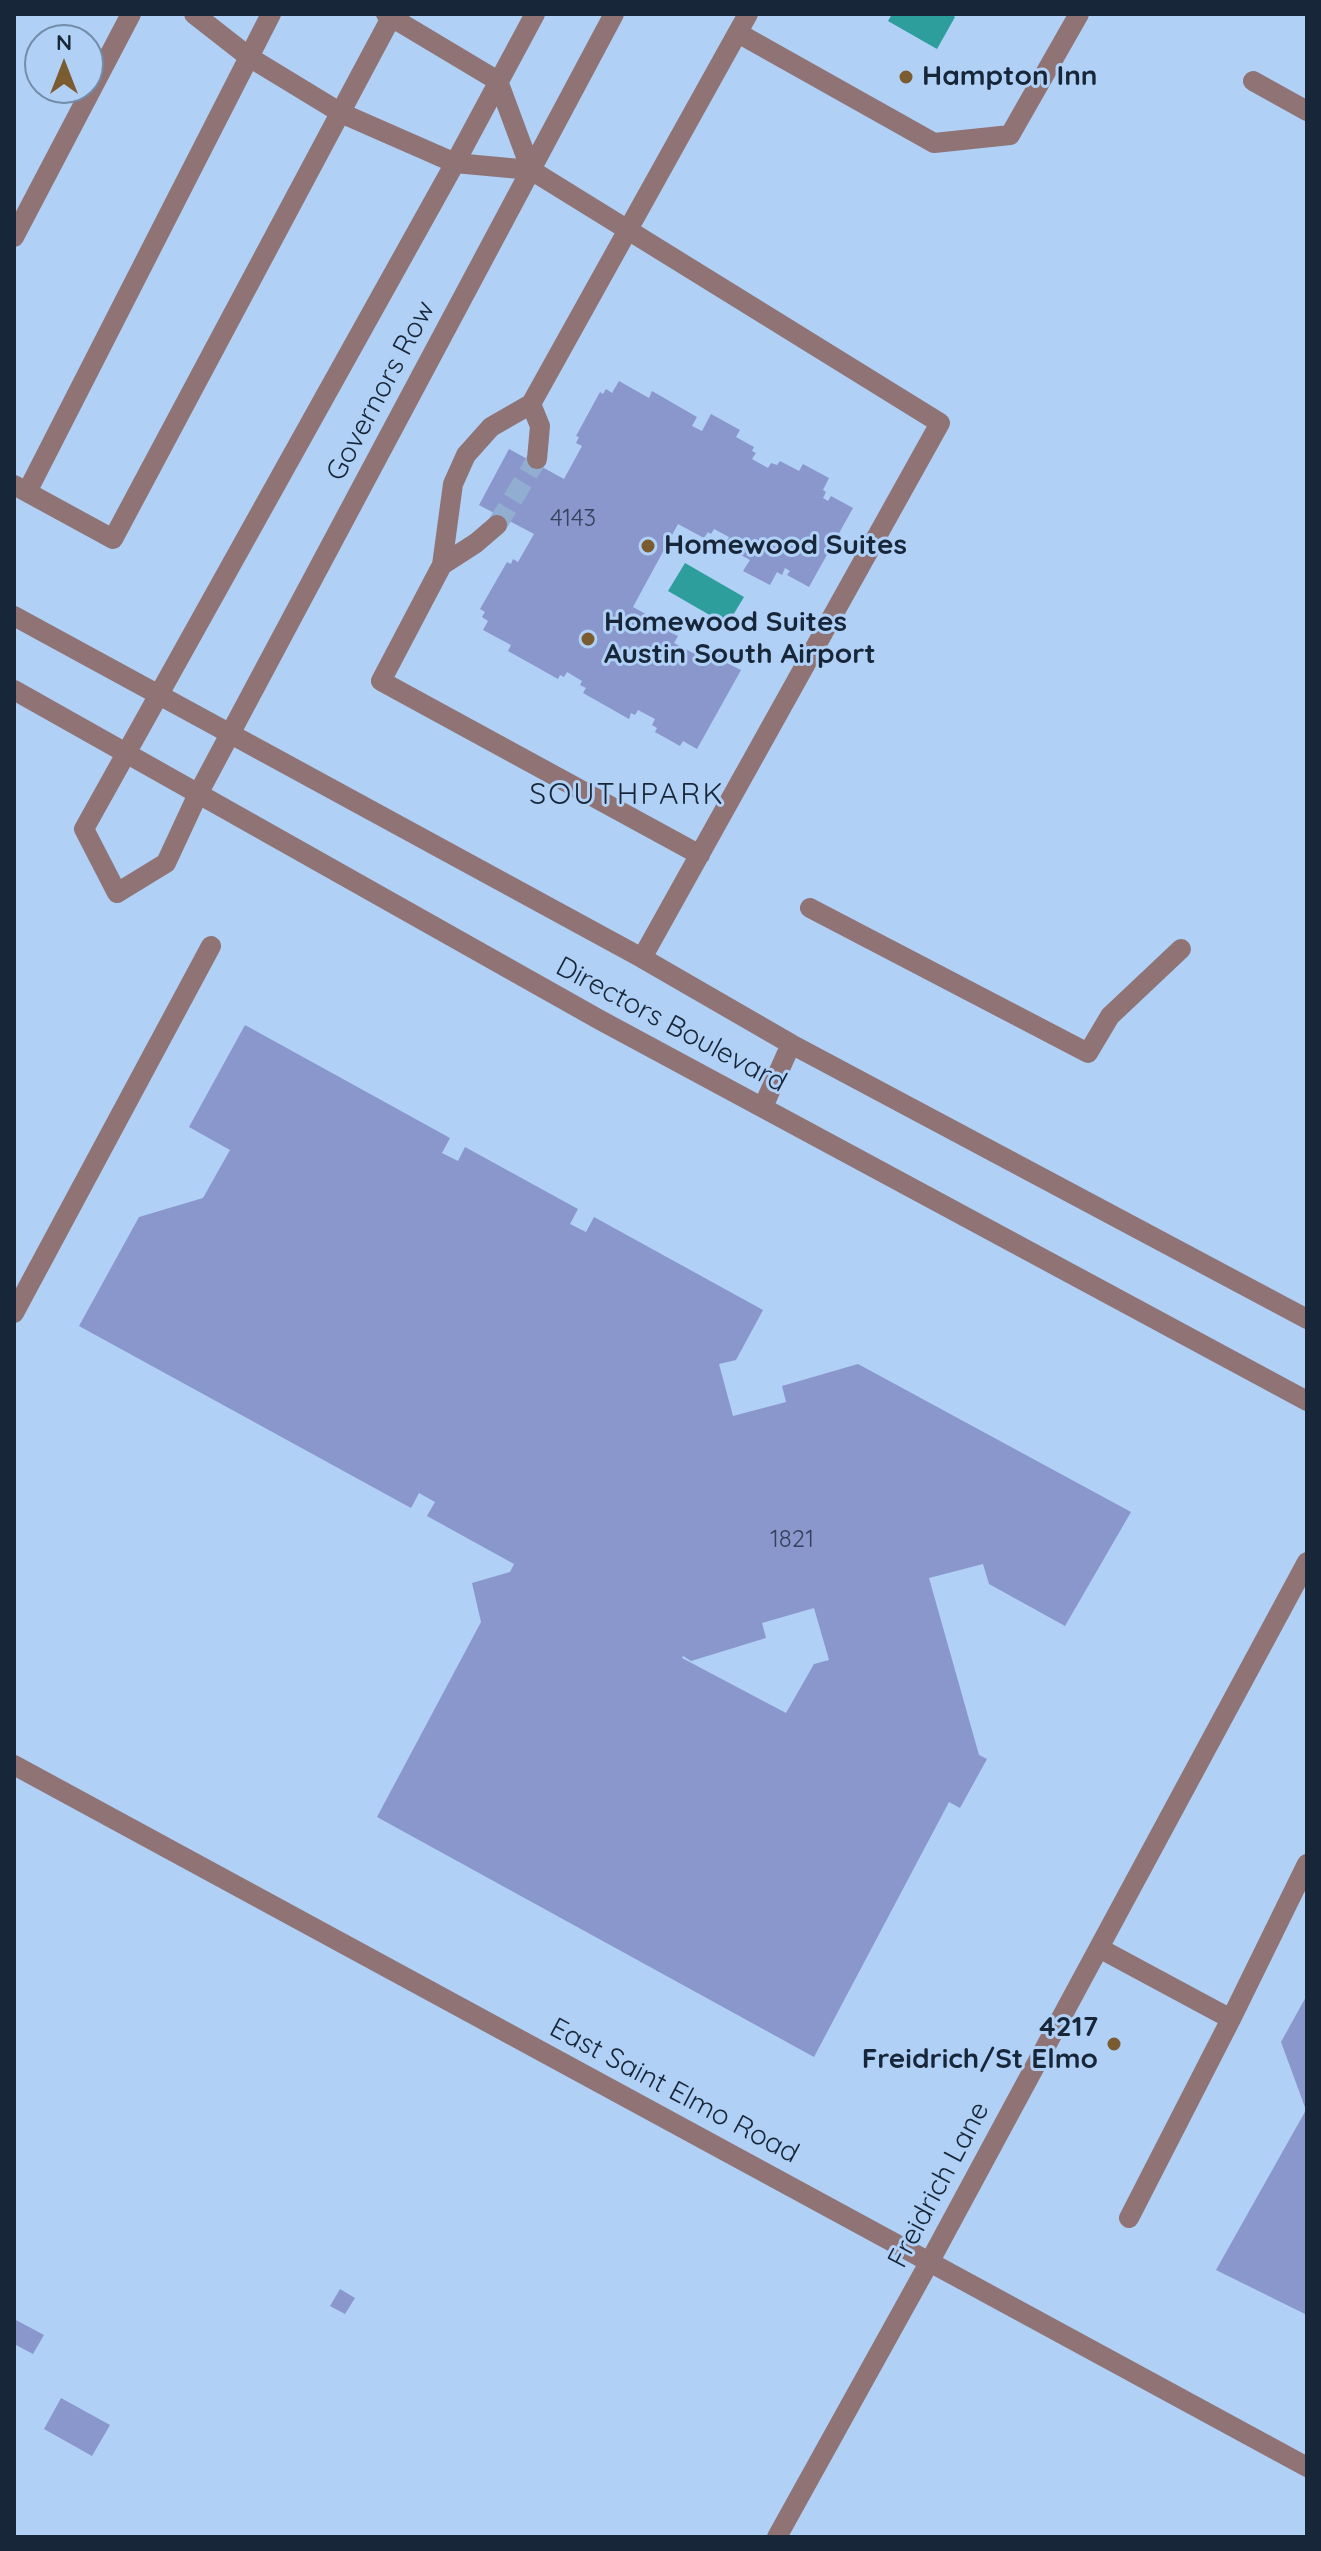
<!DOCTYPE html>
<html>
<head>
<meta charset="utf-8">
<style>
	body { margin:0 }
	#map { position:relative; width:1321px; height:2551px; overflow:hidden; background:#b0d0f6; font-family:Quicksand,sans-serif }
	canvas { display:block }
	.frame { position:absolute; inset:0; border:16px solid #172638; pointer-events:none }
	.north { position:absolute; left:24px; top:24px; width:80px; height:80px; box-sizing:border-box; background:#b0d0f6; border:2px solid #738caa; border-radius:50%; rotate:0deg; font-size:22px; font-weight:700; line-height:32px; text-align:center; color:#172638 }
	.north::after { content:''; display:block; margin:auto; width:28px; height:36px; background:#7b5b30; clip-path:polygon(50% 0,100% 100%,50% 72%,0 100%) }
</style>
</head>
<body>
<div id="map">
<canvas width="1321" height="2551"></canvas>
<div class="frame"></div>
<div class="north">N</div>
</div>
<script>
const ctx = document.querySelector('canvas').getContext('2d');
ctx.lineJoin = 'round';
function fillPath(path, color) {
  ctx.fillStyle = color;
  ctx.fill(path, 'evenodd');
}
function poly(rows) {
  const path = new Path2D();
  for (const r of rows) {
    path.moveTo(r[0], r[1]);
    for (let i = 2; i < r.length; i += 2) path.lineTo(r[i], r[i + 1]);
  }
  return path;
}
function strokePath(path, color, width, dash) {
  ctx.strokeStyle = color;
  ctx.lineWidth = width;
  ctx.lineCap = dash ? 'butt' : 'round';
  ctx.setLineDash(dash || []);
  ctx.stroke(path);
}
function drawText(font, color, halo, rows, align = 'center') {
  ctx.font = font + ' Quicksand,sans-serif';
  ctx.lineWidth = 6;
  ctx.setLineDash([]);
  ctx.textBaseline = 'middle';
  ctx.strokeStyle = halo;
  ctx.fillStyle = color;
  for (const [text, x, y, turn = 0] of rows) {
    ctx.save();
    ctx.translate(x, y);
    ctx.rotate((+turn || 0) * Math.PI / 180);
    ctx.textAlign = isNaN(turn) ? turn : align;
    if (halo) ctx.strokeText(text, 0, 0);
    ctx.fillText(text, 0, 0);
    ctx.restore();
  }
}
fillPath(poly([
	[892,14,951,14,955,17,937,49,888,21],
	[685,563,744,597,727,625,668,591]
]), '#2d9e9c');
fillPath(poly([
	[619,381,649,398,652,391,697,417,692,426,702,431,711,414,740,430,736,437,754,447,752,451,756,453,752,459,768,468,771,463,777,465,780,461,799,471,803,464,829,478,823,490,826,492,823,498,828,501,831,496,853,508,809,587,787,575,790,571,785,568,782,575,777,572,770,585,743,571,750,560,730,549,732,546,726,543,729,537,714,529,711,534,708,532,704,538,678,524,633,607,676,631,674,634,678,636,674,643,693,653,697,647,703,650,705,646,729,659,727,663,741,670,697,749,683,741,680,746,655,732,657,728,652,725,655,719,638,710,635,715,631,713,629,719,583,693,586,688,580,685,582,681,567,672,564,677,560,675,558,679,508,651,511,645,483,630,488,621,482,617,485,612,480,609,507,562,511,564,513,559,518,562,534,534,479,505,509,449,564,479,582,446,576,443,579,437,576,436,600,392,603,394,606,389,612,393],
	[245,1025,450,1138,442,1153,458,1161,465,1147,578,1209,570,1224,586,1232,594,1217,763,1310,736,1360,719,1364,733,1416,786,1402,782,1386,858,1364,1131,1512,1065,1626,989,1584,983,1564,929,1578,979,1755,987,1759,960,1808,949,1802,814,2057,377,1817,481,1622,472,1583,510,1572,514,1564,427,1516,435,1502,419,1493,411,1508,79,1326,139,1217,203,1198,230,1150,189,1127],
	[814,1608,829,1660,814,1664,786,1713,682,1658,683,1656,691,1661,766,1638,762,1623],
	[1307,1995,1307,2315,1216,2270,1306,2110,1281,2042],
	[340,2289,355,2298,345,2314,330,2306],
	[14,2319,44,2335,33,2354,14,2344],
	[61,2398,110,2425,92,2456,44,2429]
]), '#8a97cc');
strokePath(poly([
	[497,525,537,459]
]), '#91aed0', 20, [20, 10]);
strokePath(poly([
	[194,14,249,57,341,113,455,163,531,170,940,423,642,958],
	[386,14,498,81,531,170],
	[535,14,455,163,84,829,117,893,166,863,198,794,614,14],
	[738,33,934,143,1010,135,1079,14],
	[1253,81,1307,111],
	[14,237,131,14],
	[531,404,540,426,537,459],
	[14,485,113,539,393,14],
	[27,492,271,14],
	[442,565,476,543,497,525],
	[14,616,642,958,791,1044,1307,1319],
	[14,690,600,1020,1307,1401],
	[700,855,381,681,442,565,453,484,466,455,491,427,531,404,748,14],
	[810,908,1088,1053,1110,1016,1181,949],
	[763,1107,791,1044],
	[14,1313,211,946],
	[14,1765,1307,2467],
	[1099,1948,1231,2019],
	[1129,2218,1231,2019,1307,1864],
	[777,2537,930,2261,1307,1562]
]), '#8f7375', 20);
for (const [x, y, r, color] of [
	[906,77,8,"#7b5b30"],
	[648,546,8,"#7b5b30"],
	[588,639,8,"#7b5b30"],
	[1114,2044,8,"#7b5b30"]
]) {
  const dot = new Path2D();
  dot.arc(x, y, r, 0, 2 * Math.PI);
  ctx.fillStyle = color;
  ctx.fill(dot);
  strokePath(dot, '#b0d0f6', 3);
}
drawText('24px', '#34425d', null, [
	["4143",573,519],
	["1821",792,1540]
]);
drawText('bold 28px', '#172638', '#b0d0f6', [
	["Hampton Inn",922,77],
	["Homewood Suites",664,546],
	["Homewood Suites",604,623],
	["Austin South Airport",604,655],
	["4217",1098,2028,"right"],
	["Freidrich/St Elmo",1098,2060,"right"]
], 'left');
drawText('28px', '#172638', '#b0d0f6', [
	["Governors Row",381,391,-62],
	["Directors Boulevard",671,1025,28],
	["East Saint Elmo Road",674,2091,28],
	["Freidrich Lane",939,2185,-62]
]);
ctx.letterSpacing = '2px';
drawText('30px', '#172638', '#b0d0f6', [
	["SOUTHPARK",627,795]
]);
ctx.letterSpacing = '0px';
</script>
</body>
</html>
